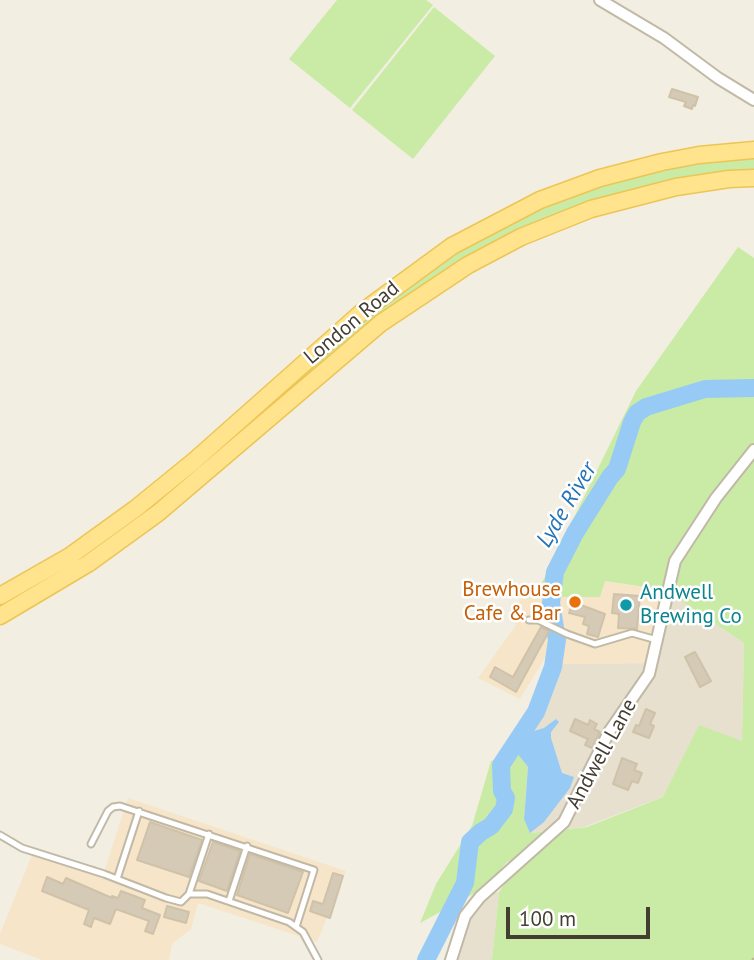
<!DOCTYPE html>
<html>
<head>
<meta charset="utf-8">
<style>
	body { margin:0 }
	#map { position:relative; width:754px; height:960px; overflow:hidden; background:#f2eee1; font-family:"PT Sans",sans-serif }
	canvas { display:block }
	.scale { position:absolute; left:506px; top:907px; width:144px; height:32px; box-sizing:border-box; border:4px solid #443d32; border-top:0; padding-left:9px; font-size:21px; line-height:24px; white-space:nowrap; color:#443d32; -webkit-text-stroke:5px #fff; paint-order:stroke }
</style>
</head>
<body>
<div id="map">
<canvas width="754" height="960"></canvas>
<div class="scale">100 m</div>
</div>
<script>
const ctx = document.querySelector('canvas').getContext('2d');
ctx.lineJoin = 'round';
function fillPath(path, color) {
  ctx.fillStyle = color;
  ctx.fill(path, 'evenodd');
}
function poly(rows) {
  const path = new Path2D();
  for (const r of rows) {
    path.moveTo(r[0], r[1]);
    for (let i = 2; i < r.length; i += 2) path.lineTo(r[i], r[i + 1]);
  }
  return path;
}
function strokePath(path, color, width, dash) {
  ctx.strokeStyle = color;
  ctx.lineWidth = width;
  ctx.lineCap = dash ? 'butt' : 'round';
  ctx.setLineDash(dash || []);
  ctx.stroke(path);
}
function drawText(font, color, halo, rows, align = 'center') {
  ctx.font = font + ' "PT Sans",sans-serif';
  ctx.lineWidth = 5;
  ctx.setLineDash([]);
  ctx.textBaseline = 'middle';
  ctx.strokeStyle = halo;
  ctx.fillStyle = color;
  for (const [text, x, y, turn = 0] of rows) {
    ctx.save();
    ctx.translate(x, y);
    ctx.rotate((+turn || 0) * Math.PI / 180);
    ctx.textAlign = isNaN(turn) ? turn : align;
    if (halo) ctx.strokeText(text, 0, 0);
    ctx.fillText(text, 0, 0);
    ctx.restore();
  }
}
fillPath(poly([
	[668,592,744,643,742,742,665,796,584,827,530,833,527,765,517,753,561,664,651,663],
	[499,892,492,960,456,960,466,920,484,893]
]), '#e7e0cf');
fillPath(poly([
	[604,581,665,590,651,663,561,664,545,658,520,699,478,678,516,625,509,619,525,592,535,597],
	[128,798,346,871,317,942,198,903,191,929,172,944,169,960,42,960,0,944,0,934,32,855,102,878]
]), '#f7e5c9');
fillPath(poly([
	[337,0,426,0,433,5,350,108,289,59],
	[434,7,495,56,413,159,352,110],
	[754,156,754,172,694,178,480,252,124,534,0,611,0,603,39,581,364,316,438,262,520,216,560,199,664,169],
	[738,247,754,258,754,960,492,960,499,892,523,857,507,862,486,887,420,923,436,884,472,826,491,761,518,754,528,767,524,819,531,833,587,827,663,797,699,725,742,741,744,643,665,590,605,581,600,597,535,597,636,391]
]), '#c9eba5');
fillPath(poly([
	[556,719,559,722,551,732,551,738,562,773,574,777,570,788,544,822,530,833,524,819,528,767,517,753,534,731,544,728]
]), '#97cbf6');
strokePath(poly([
	[426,960,465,883,470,842,481,832,491,826,504,809,506,798,502,791,501,765,536,712,553,667,557,640,551,603,555,572,575,533,610,477,617,469,632,422,637,413,646,407,705,389,754,388]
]), '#97cbf6', 18);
const building = poly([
	[672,89,698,97,695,106,693,105,692,109,684,106,686,102,669,97,672,89],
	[614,594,640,596,637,629,618,628,619,614,612,613,614,594],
	[573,602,605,614,598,637,587,634,589,626,583,624,585,617,569,613,573,602],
	[541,627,549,631,516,692,490,677,495,667,513,677,541,627],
	[695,652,711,681,700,687,685,657,695,652],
	[646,709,655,713,650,724,654,726,649,738,633,732,636,725,639,726,646,709],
	[575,719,588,725,590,720,597,724,594,729,600,732,592,748,585,745,588,739,570,731,575,719],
	[622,758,637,764,634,770,642,773,638,783,632,781,628,790,613,784,622,758],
	[150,822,202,840,189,877,137,860,150,822],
	[213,842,240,851,227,891,199,881,213,842],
	[250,854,303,872,288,913,237,895,250,854],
	[333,873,343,876,330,918,310,911,313,901,323,904,333,873],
	[47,877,63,884,66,878,112,898,112,896,118,898,121,891,145,900,142,908,160,915,153,934,145,931,149,921,116,909,110,924,94,918,91,927,84,924,89,910,42,891,47,877],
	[167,906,189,912,186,923,164,917,167,906]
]);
fillPath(building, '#d4cab6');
strokePath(building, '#d0c2a8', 2);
const lane = poly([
	[529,620,538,620,567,634,595,644,632,633,657,640],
	[0,835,22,848,104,874,166,898,181,902,189,894,207,894,289,922,303,932,318,960],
	[91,844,108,811,113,807,120,806,314,870,296,927],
	[117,879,139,811],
	[189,894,209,834],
	[229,901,247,846]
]);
const street = poly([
	[600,0,664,38,718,78,754,100],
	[451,960,465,916,480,897,564,822,609,732,649,674,675,561,716,498,754,450]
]);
const primary = poly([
	[0,596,70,556,135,509,194,461,362,312,452,246,540,200,600,178,662,162,699,155,754,150],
	[0,616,89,563,158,513,381,323,468,265,521,237,591,209,676,187,729,179,754,178]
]);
strokePath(lane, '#c1b9a6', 9);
strokePath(street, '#c1b9a6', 14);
strokePath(primary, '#edc554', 19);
strokePath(poly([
	[752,960,754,958]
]), '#c1b393', 2, [3.5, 3.5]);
strokePath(lane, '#fff', 5);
strokePath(street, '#fff', 10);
strokePath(primary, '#ffe38d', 16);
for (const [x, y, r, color] of [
	[575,602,7,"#e8710a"],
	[626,605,7,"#0f9aa8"]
]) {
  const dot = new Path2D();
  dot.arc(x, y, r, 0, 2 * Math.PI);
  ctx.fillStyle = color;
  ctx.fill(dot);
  strokePath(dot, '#fff', 2.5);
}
drawText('21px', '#443d32', '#fff', [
	["London Road",352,323,-40],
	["Andwell Lane",602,754,-61]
]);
drawText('21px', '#c56008', '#fff', [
	["Brewhouse",561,590],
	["Cafe & Bar",561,614]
], 'right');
drawText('21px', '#0d838f', '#fff', [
	["Andwell",640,593],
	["Brewing Co",640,617]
], 'left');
drawText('italic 23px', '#2373b7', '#fff', [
	["Lyde River",567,505,-59]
]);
</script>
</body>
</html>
